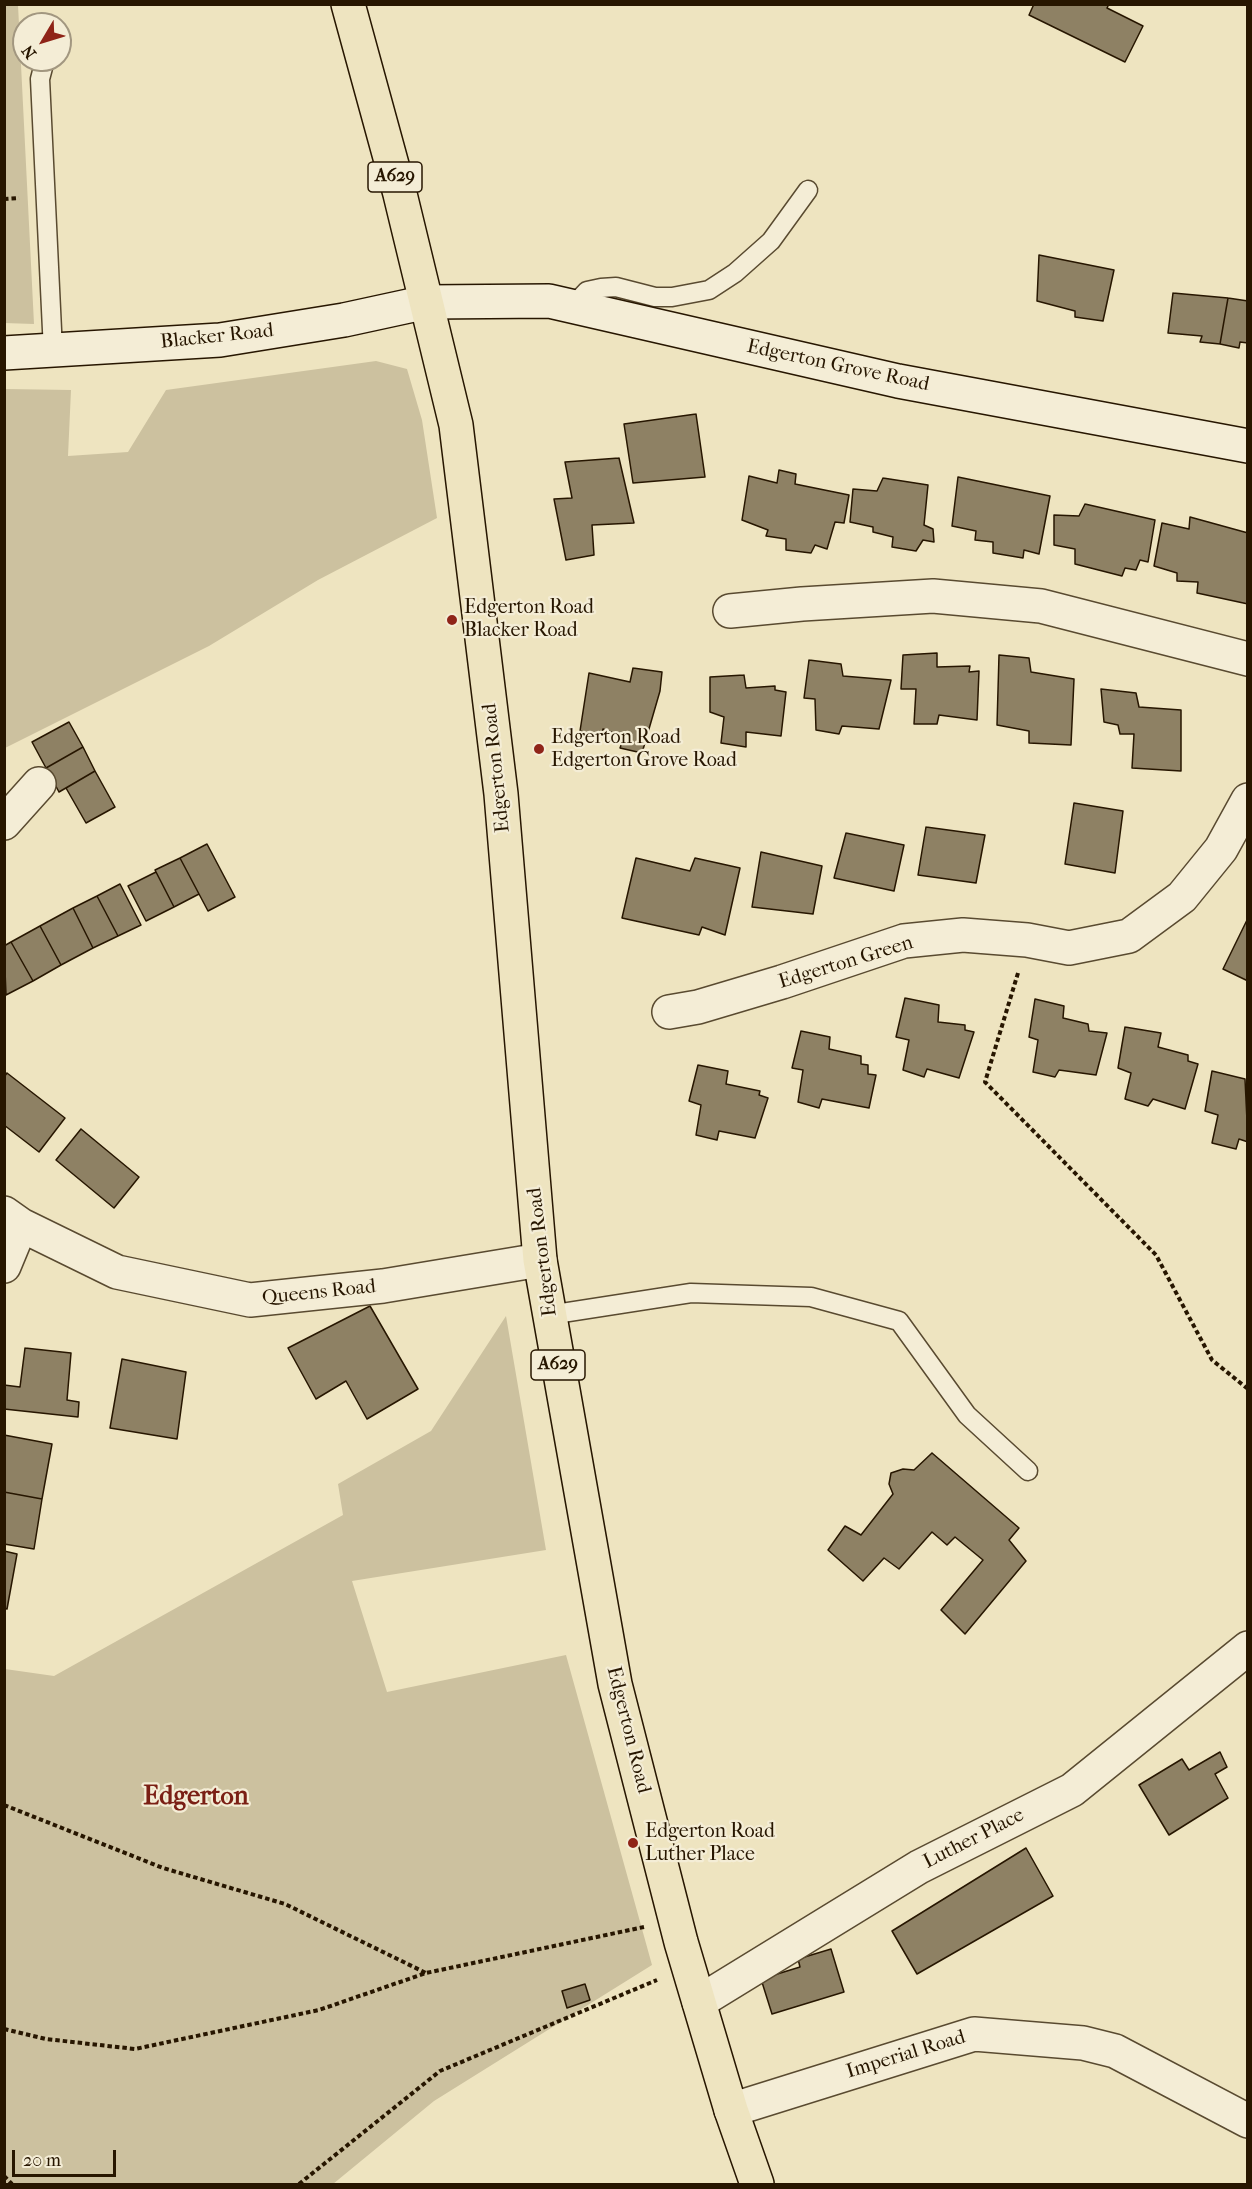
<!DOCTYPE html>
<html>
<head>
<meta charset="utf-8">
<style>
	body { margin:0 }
	#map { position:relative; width:1252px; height:2189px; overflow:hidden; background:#eee4c0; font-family:"IM FELL French Canon",serif }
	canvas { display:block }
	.frame { position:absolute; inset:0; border:6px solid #271600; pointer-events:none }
	.north { position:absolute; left:12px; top:12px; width:60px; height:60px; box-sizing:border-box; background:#f4edd6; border:2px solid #a29780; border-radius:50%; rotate:232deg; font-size:16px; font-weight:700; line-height:24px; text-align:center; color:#271600 }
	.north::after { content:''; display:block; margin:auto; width:21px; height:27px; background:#8f2418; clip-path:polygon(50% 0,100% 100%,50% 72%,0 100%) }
	.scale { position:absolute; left:12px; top:2150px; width:104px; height:27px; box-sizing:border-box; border:3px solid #271600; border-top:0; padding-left:8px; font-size:18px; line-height:21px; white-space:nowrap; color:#271600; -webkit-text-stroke:4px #f4edd6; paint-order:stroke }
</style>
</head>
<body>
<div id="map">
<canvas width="1252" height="2189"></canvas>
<div class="frame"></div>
<div class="north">N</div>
<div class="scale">20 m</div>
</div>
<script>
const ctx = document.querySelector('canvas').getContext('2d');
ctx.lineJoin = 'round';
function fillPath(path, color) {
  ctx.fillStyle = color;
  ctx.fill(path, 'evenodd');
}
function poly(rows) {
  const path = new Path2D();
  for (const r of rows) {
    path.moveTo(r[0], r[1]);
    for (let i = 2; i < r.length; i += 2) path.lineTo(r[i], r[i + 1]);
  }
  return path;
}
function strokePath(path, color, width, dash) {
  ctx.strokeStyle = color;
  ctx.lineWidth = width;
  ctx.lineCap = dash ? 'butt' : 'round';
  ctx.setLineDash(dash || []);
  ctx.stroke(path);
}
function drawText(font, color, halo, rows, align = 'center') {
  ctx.font = font + ' "IM FELL French Canon",serif';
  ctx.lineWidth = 4.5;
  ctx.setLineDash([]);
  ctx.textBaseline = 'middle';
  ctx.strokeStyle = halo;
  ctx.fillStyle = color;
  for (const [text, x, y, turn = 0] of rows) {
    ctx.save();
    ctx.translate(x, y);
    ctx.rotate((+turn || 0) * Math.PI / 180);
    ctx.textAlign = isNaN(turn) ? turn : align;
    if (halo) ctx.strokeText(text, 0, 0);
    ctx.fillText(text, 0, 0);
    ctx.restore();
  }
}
fillPath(poly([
	[18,4,18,5,34,324,4,323,4,5],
	[376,361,407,369,422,420,437,518,318,580,209,646,5,748,5,389,71,390,68,456,128,452,166,390],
	[506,1316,546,1550,352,1581,387,1692,566,1655,652,1965,434,2101,333,2184,5,2184,5,1669,54,1676,343,1515,338,1484,431,1431]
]), '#ccc19f');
const building = poly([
	[1034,4,1109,4,1107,8,1143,26,1125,62,1029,15,1034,4],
	[1039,255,1114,270,1103,321,1075,317,1075,311,1037,301,1039,255],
	[1173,293,1228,298,1220,344,1200,342,1202,336,1168,333,1173,293],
	[1228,298,1248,301,1248,343,1240,342,1239,348,1220,344,1228,298],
	[696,414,705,477,633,483,624,424,696,414],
	[619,458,634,523,592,525,594,555,566,560,554,499,572,498,565,462,619,458],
	[779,470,796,474,795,484,849,495,844,523,835,522,827,549,815,545,811,553,786,550,786,539,766,536,768,530,742,520,749,476,777,483,779,470],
	[958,477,1050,496,1039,554,1024,550,1023,558,993,553,993,542,975,540,976,531,952,526,958,477],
	[883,478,928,485,924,525,933,529,934,542,923,540,916,551,892,547,893,537,873,532,873,527,850,522,853,489,877,491,883,478],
	[1085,504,1155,520,1148,562,1140,560,1136,570,1125,568,1122,576,1075,564,1075,549,1054,545,1054,515,1079,516,1085,504],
	[1190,517,1248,533,1248,604,1197,593,1198,582,1177,581,1177,573,1154,566,1162,523,1189,529,1190,517],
	[937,653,937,667,970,666,969,672,979,671,977,720,939,715,937,724,914,724,916,689,901,689,903,655,937,653],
	[999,655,1029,658,1031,672,1074,679,1071,745,1029,743,1029,731,997,725,999,655],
	[809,660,841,664,843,676,891,680,879,729,842,726,839,734,816,730,815,699,804,698,809,660],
	[633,668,662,672,660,691,642,753,620,748,624,737,603,729,601,737,580,731,589,673,630,682,633,668],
	[744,675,746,688,775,686,775,690,786,692,781,736,746,732,746,747,721,743,724,717,710,712,710,677,744,675],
	[1101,689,1136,693,1139,707,1181,710,1181,771,1132,768,1134,734,1120,734,1118,725,1104,722,1101,689],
	[69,722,83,747,46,768,32,742,69,722],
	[83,747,95,771,59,792,46,768,83,747],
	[95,771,115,807,86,823,66,788,95,771],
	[1074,803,1123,811,1115,873,1065,864,1074,803],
	[926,827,985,835,976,883,918,875,926,827],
	[846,833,904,845,894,891,834,878,846,833],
	[207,844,235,897,208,911,180,858,207,844],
	[761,852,822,866,813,914,752,907,761,852],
	[180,858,199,894,174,907,155,870,180,858],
	[636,858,690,871,695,858,740,868,725,935,702,927,699,935,622,918,636,858],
	[156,872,174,907,146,921,128,886,156,872],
	[120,884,141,925,118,936,97,896,120,884],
	[97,896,118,936,93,948,73,908,97,896],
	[73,908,93,948,61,965,40,926,73,908],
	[1248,918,1248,981,1223,969,1248,918],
	[40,926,61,965,33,981,11,942,40,926],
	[11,942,33,981,6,995,4,946,11,942],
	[905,998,939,1005,938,1022,965,1025,965,1030,974,1032,959,1078,927,1069,924,1077,903,1070,909,1040,896,1037,905,998],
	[1035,999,1064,1006,1063,1018,1088,1024,1089,1031,1107,1033,1096,1075,1059,1070,1055,1077,1033,1072,1038,1040,1029,1037,1035,999],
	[1125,1027,1161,1033,1158,1047,1188,1055,1188,1061,1198,1064,1185,1109,1153,1099,1148,1106,1125,1099,1131,1073,1118,1068,1125,1027],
	[801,1031,830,1037,829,1049,861,1056,861,1064,868,1065,868,1074,876,1075,869,1108,822,1099,819,1108,798,1102,803,1070,792,1068,801,1031],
	[698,1065,728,1071,726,1084,760,1091,759,1095,768,1098,755,1138,719,1131,717,1140,696,1135,701,1105,689,1101,698,1065],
	[1212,1071,1245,1079,1248,1142,1239,1139,1236,1149,1212,1143,1218,1115,1205,1111,1212,1071],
	[7,1073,65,1118,39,1152,4,1125,4,1077,7,1073],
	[81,1129,139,1177,114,1208,56,1160,81,1129],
	[370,1306,418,1389,367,1419,346,1381,316,1399,288,1348,370,1306],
	[25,1348,71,1353,67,1400,79,1402,78,1417,4,1409,4,1385,20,1387,25,1348],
	[122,1359,186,1372,177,1439,110,1428,122,1359],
	[4,1435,52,1444,42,1499,4,1492,4,1435],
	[932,1453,1019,1528,1009,1540,1026,1561,965,1634,941,1610,983,1560,955,1537,947,1545,932,1532,899,1569,884,1558,863,1581,828,1550,845,1526,861,1535,893,1494,889,1484,891,1473,903,1469,914,1470,932,1453],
	[4,1492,42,1499,34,1549,4,1544,4,1492],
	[4,1551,17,1554,7,1609,4,1608,4,1551],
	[1220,1752,1227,1767,1215,1774,1228,1798,1169,1835,1139,1785,1182,1759,1189,1770,1220,1752],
	[1026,1848,1053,1896,917,1974,892,1931,1026,1848],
	[831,1949,844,1992,772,2014,761,1979,800,1967,798,1959,831,1949],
	[585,1984,590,2000,567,2008,562,1991,585,1984]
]);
fillPath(building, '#8e8164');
strokePath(building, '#271600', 1.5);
const lane = poly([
	[45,60,40,79,53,351],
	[573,306,587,291,601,288,616,287,655,297,672,297,709,290,735,273,771,241,808,190],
	[549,1315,691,1293,811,1297,899,1321,967,1415,1028,1471]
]);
const street = poly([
	[730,611,802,604,933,596,1041,606,1248,659],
	[4,823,39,784],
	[669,1012,698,1007,782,982,904,941,963,935,1027,940,1069,948,1129,936,1182,897,1221,849,1248,800],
	[4,1213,21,1225,117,1272,250,1300,383,1286,540,1260],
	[4,1266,21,1225],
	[699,2002,919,1867,1072,1790,1248,1648],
	[731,2110,974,2034,1083,2043,1115,2051,1248,2121]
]);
const secondary = poly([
	[4,353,220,340,344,320,427,302,549,301,898,381,1248,446]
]);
const highway = poly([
	[348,4,400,194,456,425,501,794,540,1260,615,1684,681,1942,731,2110,757,2184]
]);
strokePath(lane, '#594a30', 21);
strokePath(street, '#594a30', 36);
strokePath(secondary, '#271600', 36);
strokePath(highway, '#271600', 36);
strokePath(poly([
	[4,199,19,198],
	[1018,973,985,1082,1156,1255,1212,1360,1248,1389],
	[4,1805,163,1868,285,1904,426,1973],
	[4,2029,46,2039,135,2049,319,2010,426,1973,644,1927],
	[4,2176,12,2184],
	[299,2184,440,2071,657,1980]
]), '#271600', 4, [4.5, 3]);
strokePath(lane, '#f4edd6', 18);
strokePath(street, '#f4edd6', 33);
strokePath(secondary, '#f4edd6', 33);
strokePath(highway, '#eee4c0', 33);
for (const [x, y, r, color] of [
	[452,620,6,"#8f2418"],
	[539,749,6,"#8f2418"],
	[633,1843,6,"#8f2418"]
]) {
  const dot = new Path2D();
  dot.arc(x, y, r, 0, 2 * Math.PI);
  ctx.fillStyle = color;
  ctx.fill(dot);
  strokePath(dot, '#f4edd6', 2);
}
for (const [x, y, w] of [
	[395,177,54],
	[558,1365,54]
]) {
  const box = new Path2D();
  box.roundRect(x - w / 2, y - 15, w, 30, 4.5);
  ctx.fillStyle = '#f4edd6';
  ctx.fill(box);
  strokePath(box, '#271600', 1.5);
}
drawText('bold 18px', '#271600', null, [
	["A629",395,177],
	["A629",558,1365]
]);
drawText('20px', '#271600', '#f4edd6', [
	["Blacker Road",217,337,-6],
	["Edgerton Grove Road",838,366,12],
	["Edgerton Road",497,768,-96],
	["Edgerton Green",846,963,-17],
	["Edgerton Road",543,1252,-97],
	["Queens Road",319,1293,-6],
	["Edgerton Road",628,1730,76],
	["Luther Place",974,1839,-27],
	["Imperial Road",906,2055,-17]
]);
drawText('20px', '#271600', '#f4edd6', [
	["Edgerton Road",464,608],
	["Blacker Road",464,631],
	["Edgerton Road",551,738],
	["Edgerton Grove Road",551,761],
	["Edgerton Road",645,1832],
	["Luther Place",645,1855]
], 'left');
drawText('bold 26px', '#7a1f14', '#f4edd6', [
	["Edgerton",196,1798]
]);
</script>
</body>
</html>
